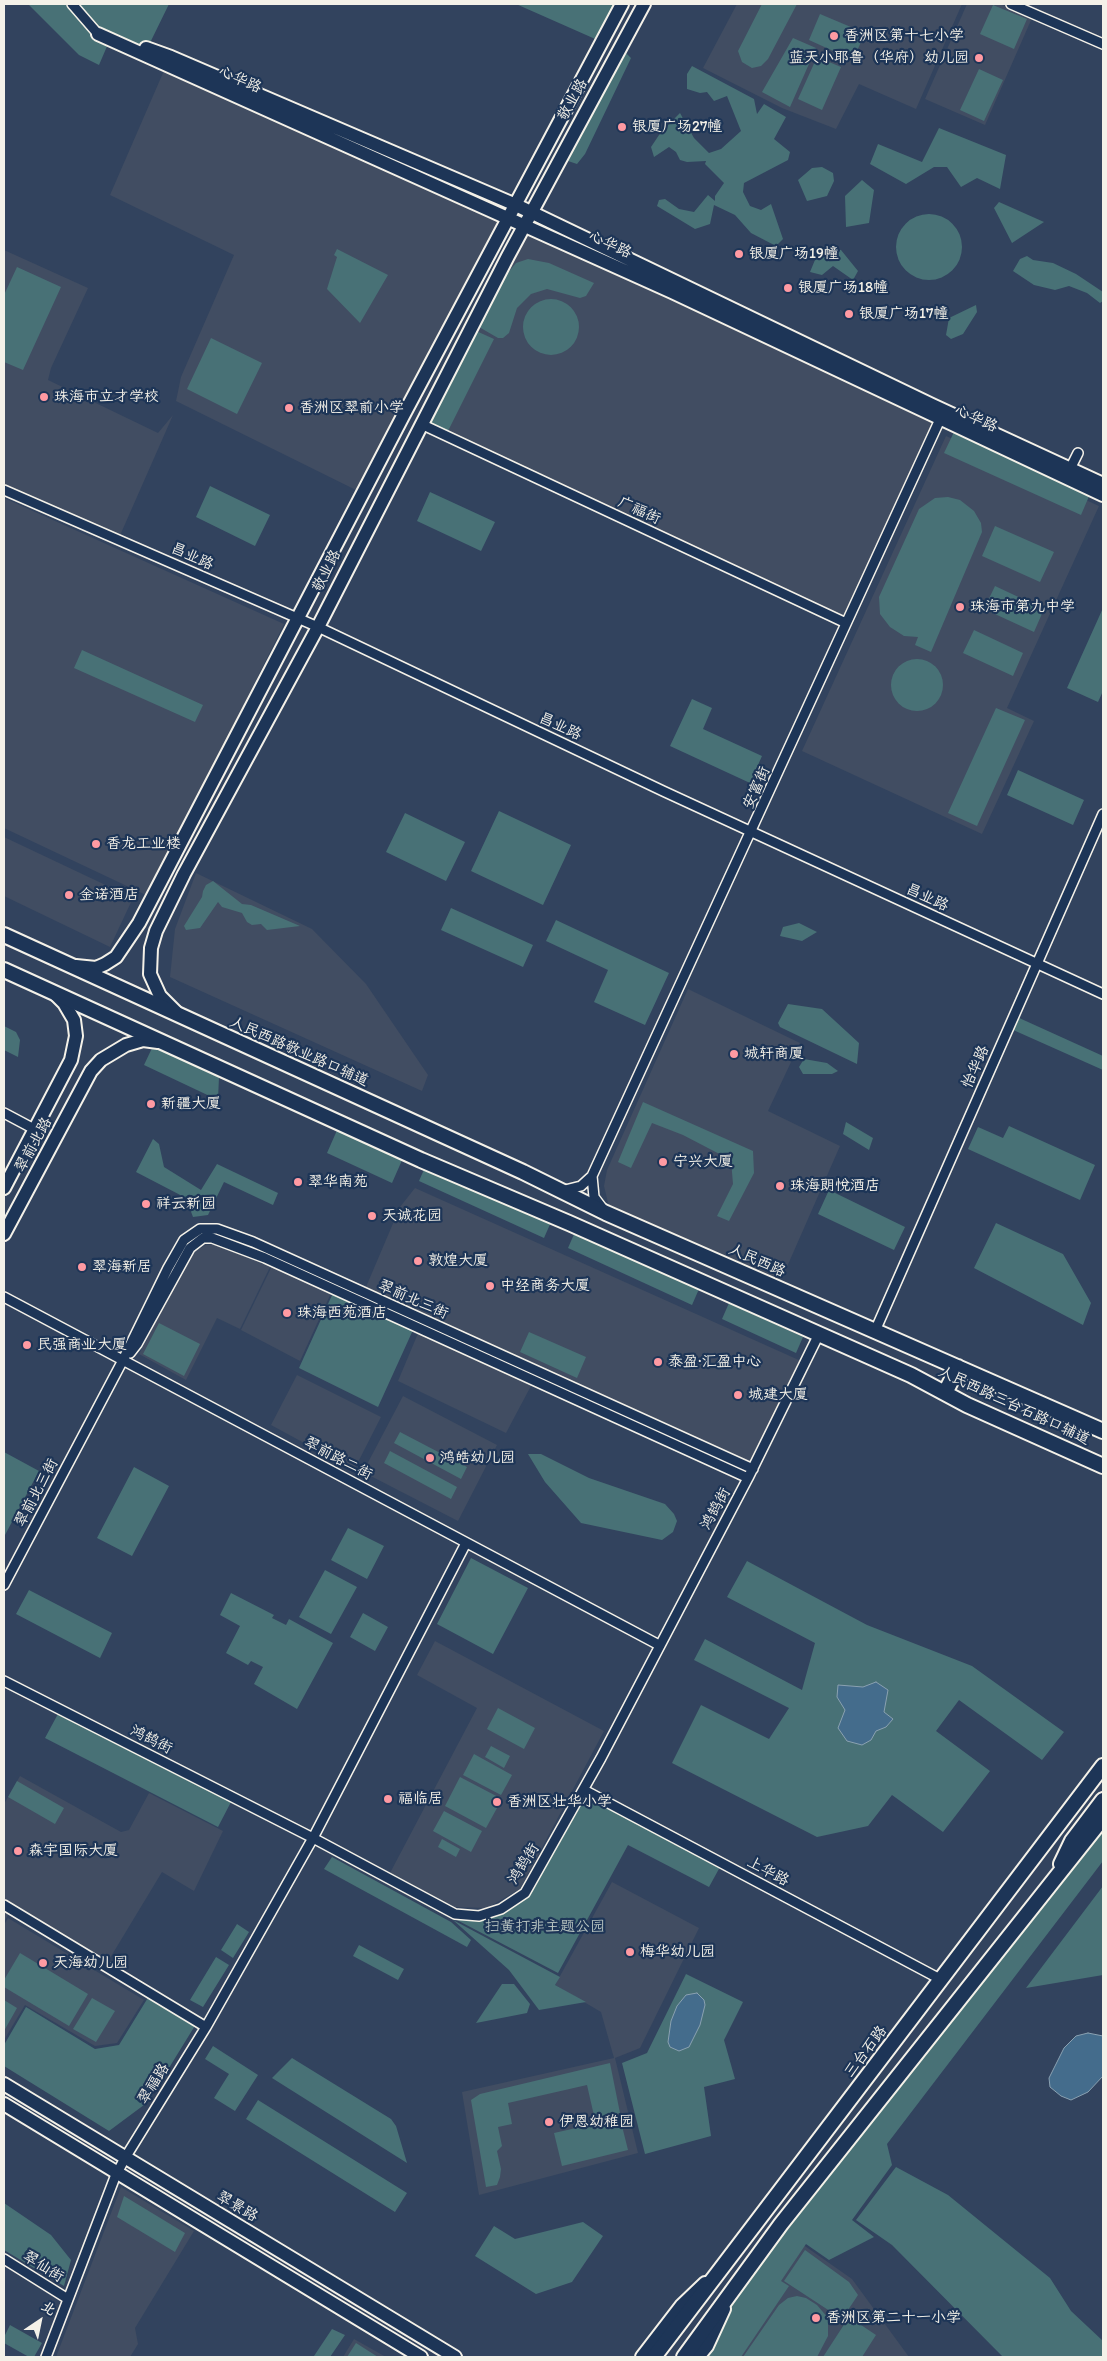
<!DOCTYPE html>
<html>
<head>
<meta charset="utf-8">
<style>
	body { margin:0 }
	#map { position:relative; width:1107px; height:2361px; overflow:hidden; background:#32435e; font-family:Itim,"LXGW WenKai TC",sans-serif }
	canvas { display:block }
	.frame { position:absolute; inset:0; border:5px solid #f4f1e8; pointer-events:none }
	.north { position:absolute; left:15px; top:2296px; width:50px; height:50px; -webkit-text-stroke:4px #1d3557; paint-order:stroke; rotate:34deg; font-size:14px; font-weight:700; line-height:20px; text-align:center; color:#f4f1e8 }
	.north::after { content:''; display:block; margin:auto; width:18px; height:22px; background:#f4f1e8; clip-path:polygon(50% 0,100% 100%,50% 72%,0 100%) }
</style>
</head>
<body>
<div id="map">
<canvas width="1107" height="2361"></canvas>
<div class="frame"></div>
<div class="north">北</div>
</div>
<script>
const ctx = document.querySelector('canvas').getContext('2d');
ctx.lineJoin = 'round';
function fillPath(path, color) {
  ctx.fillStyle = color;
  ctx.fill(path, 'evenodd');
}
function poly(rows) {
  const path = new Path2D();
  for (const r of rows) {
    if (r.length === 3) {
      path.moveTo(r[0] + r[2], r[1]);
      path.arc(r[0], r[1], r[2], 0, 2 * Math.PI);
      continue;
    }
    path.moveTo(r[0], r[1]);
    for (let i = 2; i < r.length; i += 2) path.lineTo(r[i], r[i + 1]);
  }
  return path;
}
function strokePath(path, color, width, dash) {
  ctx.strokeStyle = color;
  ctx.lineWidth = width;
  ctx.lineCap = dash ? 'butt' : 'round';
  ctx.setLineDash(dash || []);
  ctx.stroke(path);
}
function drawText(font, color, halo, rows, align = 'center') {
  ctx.font = font + ' Itim,"LXGW WenKai TC",sans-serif';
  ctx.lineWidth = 4.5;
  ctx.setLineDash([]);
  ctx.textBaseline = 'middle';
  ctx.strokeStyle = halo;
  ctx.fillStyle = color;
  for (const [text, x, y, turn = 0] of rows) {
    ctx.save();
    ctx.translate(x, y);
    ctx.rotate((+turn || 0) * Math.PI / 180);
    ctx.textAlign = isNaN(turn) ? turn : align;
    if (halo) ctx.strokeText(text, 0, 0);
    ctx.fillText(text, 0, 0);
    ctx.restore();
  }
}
fillPath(poly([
	[737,4,962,4,916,109,859,84,836,129,782,108,703,68],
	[967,4,1000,4,1032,18,985,125,925,99],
	[166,66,509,217,362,493,176,401,181,377,234,255,110,195],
	[525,225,939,420,846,622,421,424],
	[4,250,88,288,51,368,48,380,158,433,173,415,118,540,4,490],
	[946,436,1099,506,1007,708,1034,721,982,834,802,751],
	[4,498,284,624,148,896,4,828],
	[4,837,133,898,110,947,4,896],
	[196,873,312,929,366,984,428,1075,422,1091,170,977,175,929],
	[688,989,800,1043,768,1111,840,1146,779,1285,609,1207,604,1186,607,1170],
	[415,1188,801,1361,751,1462,366,1287,400,1207],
	[206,1245,219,1245,270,1267,240,1329,217,1318,186,1380,139,1354,192,1253],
	[272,1266,331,1293,300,1361,241,1330],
	[419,1331,532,1384,506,1433,398,1381],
	[297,1375,381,1417,354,1470,271,1425],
	[403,1396,497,1445,458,1521,363,1472],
	[435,1641,604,1731,520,1889,487,1908,455,1907,390,1873,477,1708,417,1675],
	[20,1776,121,1832,129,1830,149,1793,223,1831,194,1891,162,1872,104,1968,9,1913,4,1922,4,1804],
	[612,1882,699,1928,640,2048,615,2058,638,2153,479,2195,462,2092,614,2058,601,2012,555,1985],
	[8,1918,144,2000,117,2043,95,2046,25,2005,4,2040,4,1925],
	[121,2187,194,2231,135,2328,138,2344,130,2357,56,2357],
	[802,2244,852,2279,909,2357,726,2357],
	[354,2339,386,2357,343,2357]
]), '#414d62');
fillPath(poly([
	[28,4,65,4,95,38,108,44,99,65,79,55],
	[73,4,169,4,147,49,99,33],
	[516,4,622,4,602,42],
	[762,4,797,4,768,59,761,66,752,68,742,62,738,51],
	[993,5,1027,19,1014,49,980,34],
	[820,14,865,33,853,60,809,40],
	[793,38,816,48,790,107,762,92],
	[625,52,631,58,585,154,577,164,565,160],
	[817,57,841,67,822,110,798,99],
	[692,66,754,99,757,114,764,104,786,117,774,139,790,152,788,160,744,183,743,192,750,206,761,210,771,204,783,239,776,246,751,233,735,215,714,205,710,224,695,229,657,206,659,200,665,199,679,209,694,212,708,195,715,201,715,196,724,183,705,164,706,161,687,162,680,160,676,152,669,147,654,157,651,147,661,132,680,113,694,138,709,153,721,149,741,131,727,96,714,101,707,92,700,93,687,89,687,74],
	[979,69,1003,80,984,121,960,110],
	[939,128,1006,155,1000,189,977,178,961,187,947,167,934,167,906,184,870,164,878,144,922,162],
	[822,167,833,173,834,181,827,196,807,201,798,180,812,168],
	[862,180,874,190,869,223,846,227,845,196],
	[999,202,1044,222,1012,243,994,208],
	[929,247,33],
	[830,248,841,250,858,271,853,280,833,266,822,275,810,272,817,255],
	[337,249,388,275,360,323,327,289,337,257,334,255],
	[1027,256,1033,260,1053,263,1076,274,1103,292,1103,301,1100,303,1087,293,1069,286,1055,290,1034,285,1013,271,1020,259],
	[528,259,549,263,594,283,586,296,580,298,547,289,531,294,517,308,509,333,503,338,498,338,479,327,507,274,516,263],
	[17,267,61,287,23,370,4,362,4,295],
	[551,327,28],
	[976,305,977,312,963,334,951,339,946,335,949,318],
	[474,330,494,339,447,433,427,422],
	[211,338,262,363,237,414,187,389],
	[954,432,1090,494,1081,515,944,453],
	[210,486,270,515,255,546,196,517],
	[430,492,495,522,481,551,417,521],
	[948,497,960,500,974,511,981,523,982,532,931,652,915,645,918,637,904,636,890,627,880,614,879,597,919,509,935,498],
	[995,526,1054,552,1040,582,982,556],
	[995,586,1044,609,1034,632,984,609],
	[1103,608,1103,691,1098,702,1067,688],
	[974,630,1023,653,1013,676,963,653],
	[82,650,203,705,195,722,74,668],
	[917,685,26],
	[692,699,712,708,703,729,762,756,750,783,670,746],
	[996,708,1025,720,977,826,948,813],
	[1018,770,1084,800,1073,825,1007,795],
	[499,811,571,845,543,905,471,871],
	[405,813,465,842,446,881,386,852],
	[213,881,242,904,251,905,300,926,267,930,261,924,252,925,247,922,242,913,222,907,218,902,200,928,186,930,184,926,202,897,203,891,206,885],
	[451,908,533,945,523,967,441,930],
	[556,920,669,973,645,1025,594,1002,608,970,546,941],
	[799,923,817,932,802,941,780,936,783,927],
	[788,1004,822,1009,859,1043,857,1064,780,1027,778,1023],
	[1017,1017,1103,1056,1103,1070,1011,1029],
	[4,1026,16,1032,20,1040,18,1057,4,1050],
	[153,1046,219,1077,218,1100,144,1065],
	[804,1059,827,1063,838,1071,832,1074,803,1074,799,1067],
	[643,1102,753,1151,754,1173,729,1221,717,1216,733,1184,731,1160,683,1135,652,1123,631,1168,618,1162],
	[846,1122,873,1138,869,1150,843,1134],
	[1009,1126,1095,1165,1080,1200,968,1149,978,1127,1003,1138],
	[338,1128,403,1158,392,1183,327,1153],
	[153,1139,159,1144,164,1167,201,1190,217,1164,278,1193,273,1205,224,1182,208,1215,193,1217,186,1198,136,1172],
	[426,1165,551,1222,544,1238,419,1181],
	[829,1190,905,1227,894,1250,818,1214],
	[996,1223,1063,1254,1091,1303,1083,1325,974,1268],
	[575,1232,699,1289,692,1305,568,1248],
	[333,1293,413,1330,378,1407,299,1368],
	[729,1303,803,1337,796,1353,722,1319],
	[159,1323,200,1344,184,1376,143,1354],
	[529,1332,586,1357,577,1378,520,1352],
	[400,1432,467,1467,461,1479,394,1443],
	[390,1451,457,1487,451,1499,384,1463],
	[4,1452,39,1471,5,1535,4,1530],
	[528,1454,541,1454,589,1478,665,1504,674,1514,677,1521,673,1532,662,1540,581,1523,545,1482],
	[134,1467,169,1486,132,1556,97,1538],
	[348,1528,384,1546,367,1579,331,1560],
	[471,1558,528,1588,493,1654,437,1624],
	[747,1561,867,1625,972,1666,1064,1732,1042,1760,959,1700,936,1731,990,1771,943,1832,892,1795,868,1826,817,1837,672,1763,701,1705,769,1739,789,1708,694,1660,705,1639,802,1690,815,1643,727,1597],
	[325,1570,357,1587,331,1634,299,1617],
	[29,1590,112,1633,100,1658,16,1614],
	[231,1593,274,1615,272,1618,286,1625,289,1619,333,1643,297,1709,254,1684,263,1667,251,1661,248,1665,226,1653,240,1626,220,1615],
	[363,1613,388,1627,375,1651,350,1637],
	[498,1708,535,1728,524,1749,487,1729],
	[59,1712,231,1802,218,1827,45,1738],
	[491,1746,510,1756,504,1768,485,1757],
	[474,1754,512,1775,501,1795,463,1775],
	[460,1777,502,1799,486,1828,445,1806],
	[17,1781,64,1808,55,1824,8,1797],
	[586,1796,720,1867,709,1887,628,1845,558,1973,455,1919,480,1919,505,1911,529,1897],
	[444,1811,482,1831,471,1852,433,1831],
	[1103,1819,1103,1861,887,2144,892,2165,852,2220,874,2237,829,2260,806,2244,781,2281,789,2286,741,2357,699,2357,730,2296],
	[442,1839,460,1849,456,1857,438,1847],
	[332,1857,451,1922,471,1940,467,1947,324,1869],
	[1103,1886,1103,1975,1026,1988],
	[453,1920,560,1977,555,1985,586,2002,539,2010,509,1970],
	[237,1924,249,1932,233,1958,221,1950],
	[359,1945,404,1969,398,1980,353,1956],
	[20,1953,88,1994,69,2026,4,1987,4,1980],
	[216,1957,229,1965,203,2007,190,2000],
	[686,1974,743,2002,724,2040,735,2079,704,2087,711,2136,645,2154,622,2063,647,2053],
	[502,1984,514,1984,530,2004,527,2013,476,2023],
	[149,1996,196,2024,148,2102,109,2131,4,2066,4,2045,26,2007,95,2049,119,2045],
	[92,1998,115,2011,96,2042,73,2029],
	[4,2000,17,2008,4,2031],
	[213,2046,258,2075,235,2111,214,2098,229,2074,205,2059],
	[292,2058,391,2119,396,2126,407,2163,272,2078],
	[610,2063,620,2113,595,2120,587,2085,508,2103,512,2124,498,2127,502,2146,497,2151,501,2169,500,2177,497,2185,486,2187,471,2100,480,2094],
	[258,2100,407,2193,395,2212,246,2119],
	[620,2118,628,2150,562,2166,554,2133],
	[896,2167,948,2195,1050,2278,1071,2311,1103,2341,1103,2357,1003,2357,892,2245,856,2220],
	[124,2196,185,2233,175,2252,117,2217],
	[4,2203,51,2235,71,2260,64,2286,4,2250],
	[583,2222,603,2236,572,2282,536,2294,475,2256,494,2226,515,2239],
	[805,2250,849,2282,858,2295,842,2319,784,2281],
	[797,2296,806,2298,817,2305,828,2318,828,2336,817,2357,743,2357,779,2305,788,2298],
	[849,2317,876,2335,862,2357,823,2357],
	[10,2325,42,2343,34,2357,29,2357,4,2343,4,2337],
	[332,2329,345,2335,330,2357,315,2357,314,2356],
	[356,2343,378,2357,347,2357]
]), '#487176');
const water = poly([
	[876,1682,888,1690,884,1712,893,1719,886,1727,876,1731,871,1740,862,1745,847,1741,838,1728,845,1710,837,1697,838,1685,863,1687,876,1682],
	[697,1993,704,2000,705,2005,700,2025,689,2047,679,2051,670,2047,668,2042,671,2021,677,2006,686,1995,697,1993],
	[1088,2033,1103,2036,1103,2076,1088,2092,1071,2100,1061,2096,1050,2087,1049,2078,1064,2048,1076,2036,1088,2033]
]);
fillPath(water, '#446c8c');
strokePath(water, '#8aa1b1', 1);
const street = poly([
	[72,4,98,34],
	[1011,4,1103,44],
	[421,424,846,623],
	[1070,469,1078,453],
	[4,490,318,627,663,791,1103,994],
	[4,1113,36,1130],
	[592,1176,942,415],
	[561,1191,581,1186,592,1176,594,1197,603,1209],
	[4,1297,659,1645],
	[875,1331,1103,814],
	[130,1353,137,1344,190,1248,203,1238,212,1238,265,1258,748,1478],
	[4,1585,123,1360,168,1268,184,1240,200,1229,217,1229,253,1242,753,1469],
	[4,1681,313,1838,455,1914,479,1916,501,1909,525,1893,601,1758,748,1478,819,1334],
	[584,1790,940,1979],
	[4,1905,206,2027],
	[4,2259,68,2299],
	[46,2357,115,2177,125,2158,206,2027,313,1838,466,1543]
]);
const secondary = poly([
	[98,34,672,292,1103,495],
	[146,48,171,57,516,205,932,405,1103,484],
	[76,966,96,968,105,964,116,957,139,923,403,416,622,4],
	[176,1012,160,996,150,974,151,948,156,931,184,874,318,627,508,256,644,4],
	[4,1188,71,1060,76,1036,74,1020,64,1003,56,995],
	[4,1234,91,1071,101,1060,126,1045,143,1040,158,1042],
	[4,2084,455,2357],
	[4,2104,421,2357],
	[642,2357,682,2305,705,2283],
	[698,2357,707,2346,724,2309]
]);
const primary = poly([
	[4,935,523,1172,606,1213,1103,1431],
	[4,970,421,1160,569,1223,911,1375,967,1405,1103,1466],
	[945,1393,958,1367],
	[1061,1864,1072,1841,1103,1800],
	[654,2357,1103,1766],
	[684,2357,781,2224,1103,1818]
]);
strokePath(street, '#f4f1e8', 12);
strokePath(secondary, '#f4f1e8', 16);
strokePath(primary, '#f4f1e8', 18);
strokePath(street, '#1d3557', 9);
strokePath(secondary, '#1d3557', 12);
strokePath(primary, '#1d3557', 14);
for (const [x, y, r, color] of [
	[834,36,5,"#ff9aa2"],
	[979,58,5,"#ff9aa2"],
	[622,127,5,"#ff9aa2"],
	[739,254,5,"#ff9aa2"],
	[788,288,5,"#ff9aa2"],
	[849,314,5,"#ff9aa2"],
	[44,397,5,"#ff9aa2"],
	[289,408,5,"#ff9aa2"],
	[960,607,5,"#ff9aa2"],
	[96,844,5,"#ff9aa2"],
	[69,895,5,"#ff9aa2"],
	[734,1054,5,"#ff9aa2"],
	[151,1104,5,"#ff9aa2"],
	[663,1162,5,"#ff9aa2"],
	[298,1182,5,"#ff9aa2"],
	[780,1186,5,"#ff9aa2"],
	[146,1204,5,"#ff9aa2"],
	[372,1216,5,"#ff9aa2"],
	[418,1261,5,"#ff9aa2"],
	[82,1267,5,"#ff9aa2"],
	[490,1286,5,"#ff9aa2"],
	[287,1313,5,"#ff9aa2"],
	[27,1345,5,"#ff9aa2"],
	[658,1362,5,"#ff9aa2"],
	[738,1395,5,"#ff9aa2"],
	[430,1458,5,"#ff9aa2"],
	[388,1799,5,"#ff9aa2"],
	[497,1802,5,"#ff9aa2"],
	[18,1851,5,"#ff9aa2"],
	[630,1952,5,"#ff9aa2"],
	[43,1963,5,"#ff9aa2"],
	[549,2122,5,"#ff9aa2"],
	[816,2318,5,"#ff9aa2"]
]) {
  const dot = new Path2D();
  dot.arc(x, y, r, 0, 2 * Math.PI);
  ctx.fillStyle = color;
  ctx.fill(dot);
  strokePath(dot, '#1d3557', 2);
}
drawText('15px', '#f4f1e8', '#1d3557', [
	["香洲区第十七小学",844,36],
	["蓝天小耶鲁（华府）幼儿园",969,58,"right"],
	["银厦广场27幢",632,127],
	["银厦广场19幢",749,254],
	["银厦广场18幢",798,288],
	["银厦广场17幢",859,314],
	["珠海市立才学校",54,397],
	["香洲区翠前小学",299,408],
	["珠海市第九中学",970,607],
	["香龙工业楼",106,844],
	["金诺酒店",79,895],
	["城轩商厦",744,1054],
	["新疆大厦",161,1104],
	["宁兴大厦",673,1162],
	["翠华南苑",308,1182],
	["珠海朗悦酒店",790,1186],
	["祥云新园",156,1204],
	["天诚花园",382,1216],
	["敦煌大厦",428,1261],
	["翠海新居",92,1267],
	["中经商务大厦",500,1286],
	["珠海西苑酒店",297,1313],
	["民强商业大厦",37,1345],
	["泰盈·汇盈中心",668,1362],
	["城建大厦",748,1395],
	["鸿皓幼儿园",440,1458],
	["福临居",398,1799],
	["香洲区壮华小学",507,1802],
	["森宇国际大厦",28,1851],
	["梅华幼儿园",640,1952],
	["天海幼儿园",53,1963],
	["伊恩幼稚园",559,2122],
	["香洲区第二十一小学",826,2318]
], 'left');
drawText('15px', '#f4f1e8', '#1d3557', [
	["心华路",240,80,24],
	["敬业路",573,100,-61],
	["心华路",610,245,25],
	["心华路",976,419,25],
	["广福街",639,511,25],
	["昌业路",192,557,24],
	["敬业路",327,571,-63],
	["昌业路",560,727,25],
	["安富街",757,788,-66],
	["昌业路",927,898,25],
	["人民西路敬业路口辅道",299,1052,24],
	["怡华路",976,1067,-66],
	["翠前北路",34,1145,-61],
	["人民西路",757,1261,24],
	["翠前北三街",413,1300,24],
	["人民西路三台石路口辅道",1014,1406,25],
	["翠前路二街",338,1459,28],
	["翠前北三街",37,1493,-62],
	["鸿鹄街",716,1509,-61],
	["鸿鹄街",151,1740,27],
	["鸿鹄街",524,1864,-58],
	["上华路",768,1872,28],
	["三台石路",866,2052,-53],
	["翠福路",154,2084,-58],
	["翠景路",237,2207,31],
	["翠仙街",43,2267,32]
]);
drawText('15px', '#b8c4c0', '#1d3557', [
	["扫黄打非主题公园",545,1927]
]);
</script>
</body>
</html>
